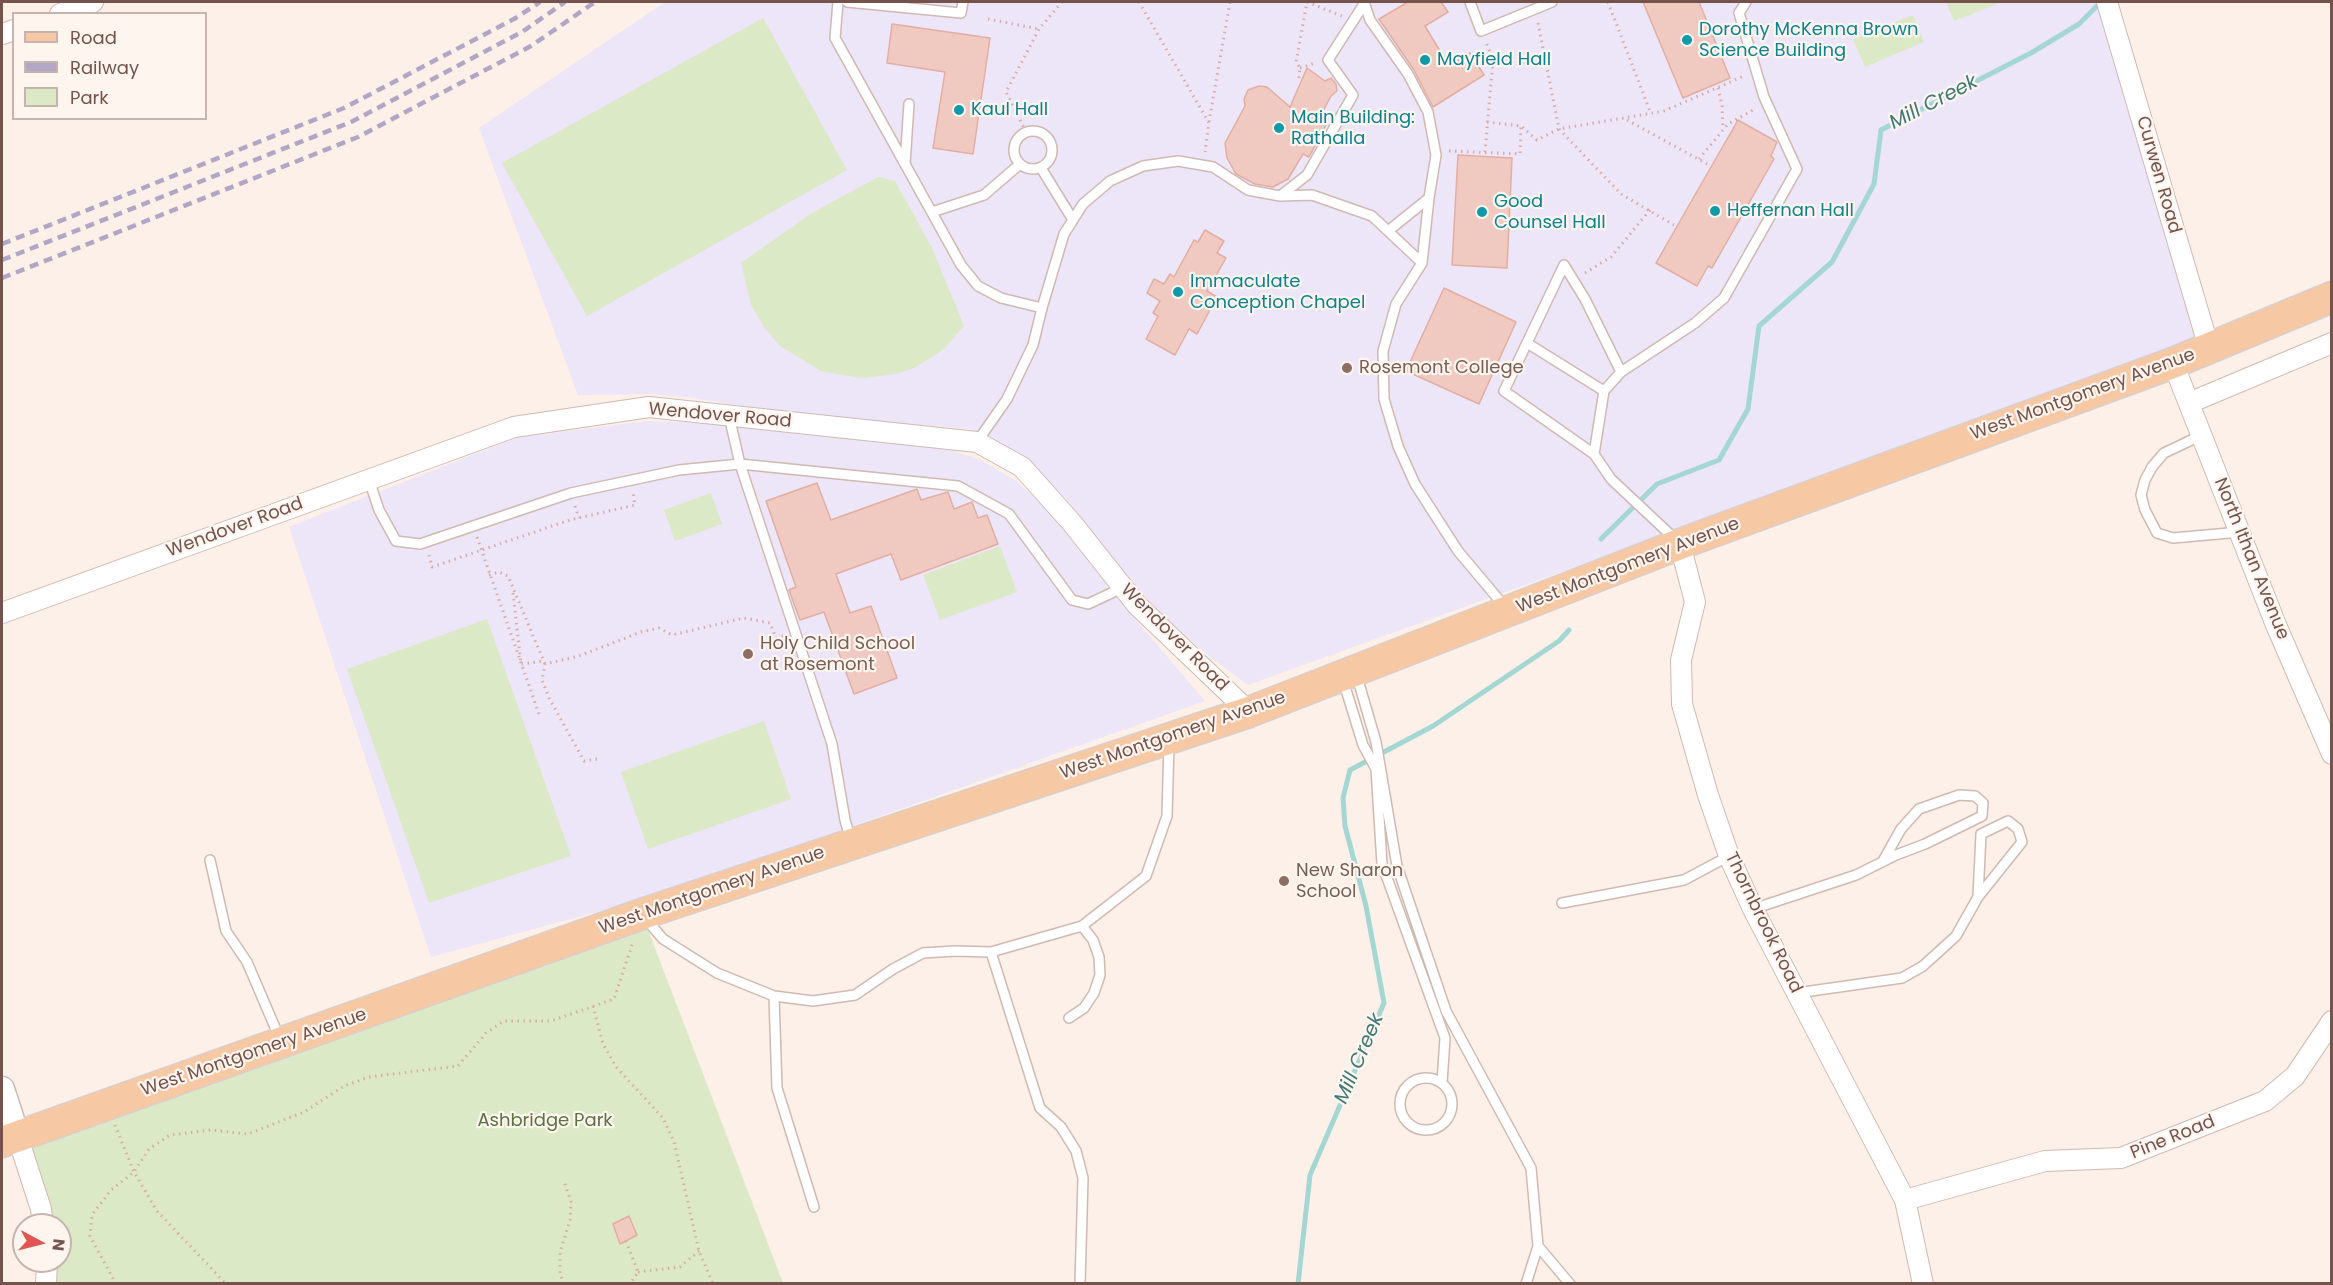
<!DOCTYPE html>
<html>
<head>
<meta charset="utf-8">
<style>
	body { margin:0 }
	#map { position:relative; width:2333px; height:1285px; overflow:hidden; background:#fcf0e8; font-family:Poppins,sans-serif }
	canvas { display:block }
	.frame { position:absolute; inset:0; border:3px solid #75534d; pointer-events:none }
	.legend { position:absolute; left:12px; top:12px; width:195px; height:108px; box-sizing:border-box; background:#fef5ef; border:2px solid #c7b4ae; margin:0; padding:8px 10px; list-style:none; font-size:18px; color:#75534d }
	.legend li { display:flex; align-items:center; gap:12px; height:30px }
	.legend b { width:30px; border:2px solid #c7b4ae }
	.north { position:absolute; left:12px; top:1213px; width:60px; height:60px; box-sizing:border-box; background:#fef5ef; border:2px solid #c7b4ae; border-radius:50%; rotate:97deg; font-size:16px; font-weight:700; line-height:24px; text-align:center; color:#75534d }
	.north::after { content:''; display:block; margin:auto; width:21px; height:27px; background:#e15652; clip-path:polygon(50% 0,100% 100%,50% 72%,0 100%) }
</style>
</head>
<body>
<div id="map">
<canvas width="2333" height="1285"></canvas>
<div class="frame"></div>
<ul class="legend">
<li><b style="height:8px;background:#f7c8a4"></b>Road</li>
<li><b style="height:8px;background:#b1a6c6"></b>Railway</li>
<li><b style="height:16px;background:#dce9c7"></b>Park</li>
</ul>
<div class="north">N</div>
</div>
<script>
const ctx = document.querySelector('canvas').getContext('2d');
ctx.lineJoin = 'round';
function fillPath(path, color) {
  ctx.fillStyle = color;
  ctx.fill(path, 'evenodd');
}
function poly(rows) {
  const path = new Path2D();
  for (const r of rows) {
    if (r.length === 3) {
      path.moveTo(r[0] + r[2], r[1]);
      path.arc(r[0], r[1], r[2], 0, 2 * Math.PI);
      continue;
    }
    path.moveTo(r[0], r[1]);
    for (let i = 2; i < r.length; i += 2) path.lineTo(r[i], r[i + 1]);
  }
  return path;
}
function strokePath(path, color, width, dash) {
  ctx.strokeStyle = color;
  ctx.lineWidth = width;
  ctx.lineCap = dash ? 'butt' : 'round';
  ctx.setLineDash(dash || []);
  ctx.stroke(path);
}
function drawText(font, color, halo, rows, align = 'center') {
  ctx.font = font + ' Poppins,sans-serif';
  ctx.lineWidth = 4.5;
  ctx.setLineDash([]);
  ctx.textBaseline = 'middle';
  ctx.strokeStyle = halo;
  ctx.fillStyle = color;
  for (const [text, x, y, turn = 0] of rows) {
    ctx.save();
    ctx.translate(x, y);
    ctx.rotate((+turn || 0) * Math.PI / 180);
    ctx.textAlign = isNaN(turn) ? turn : align;
    if (halo) ctx.strokeText(text, 0, 0);
    ctx.fillText(text, 0, 0);
    ctx.restore();
  }
}
fillPath(poly([
	[665,2,2096,2,2198,342,1248,685,1205,653,1157,611,1112,558,1069,502,1033,466,995,440,969,429,775,412,694,398,649,394,578,395,479,128],
	[648,421,708,423,940,447,981,460,1016,481,1047,509,1124,606,1205,701,655,896,431,957,289,527,518,437]
]), '#ede5f8');
fillPath(poly([
	[1946,2,2002,2,1954,21],
	[1913,15,1924,42,1865,67,1853,39],
	[763,18,847,170,587,316,502,163],
	[878,177,895,181,932,248,964,326,943,350,914,368,897,374,861,378,821,371,780,346,764,327,751,305,741,263,812,213],
	[711,493,722,524,675,541,664,510],
	[1000,546,1017,592,940,620,923,575],
	[487,619,571,856,429,903,347,669],
	[764,721,791,799,648,849,621,772],
	[642,914,783,1283,46,1283,47,1261,60,1261,60,1225,43,1225,17,1135]
]), '#dce9c7');
strokePath(poly([
	[1601,539,1657,484,1719,460,1748,409,1759,326,1832,262,1874,184,1881,130,2031,53,2079,24,2097,6],
	[1298,1284,1310,1175,1384,1003,1366,906,1345,826,1343,798,1350,770,1433,726,1559,641,1569,630]
]), '#a4d7d4', 5);
const building = poly([
	[1408,2,1441,2,1448,12,1425,26,1449,66,1470,53,1484,75,1433,107,1414,70,1379,19,1408,2],
	[1643,2,1699,2,1730,78,1683,98,1643,2],
	[892,24,990,38,973,154,933,148,945,72,887,63,892,24],
	[1307,68,1325,81,1331,78,1336,84,1337,91,1331,96,1322,113,1326,125,1309,157,1303,154,1288,179,1273,187,1255,184,1236,174,1227,158,1225,143,1245,106,1244,99,1248,90,1259,86,1267,87,1290,107,1307,68],
	[1738,120,1777,142,1771,156,1774,159,1712,268,1708,266,1697,286,1656,263,1738,120],
	[1458,155,1512,158,1507,268,1452,265,1458,155],
	[1205,230,1224,241,1217,253,1226,258,1207,291,1217,297,1197,334,1189,329,1175,355,1146,339,1158,316,1153,313,1160,301,1147,293,1154,279,1164,284,1170,274,1174,277,1194,240,1198,242,1205,230],
	[1444,288,1516,322,1479,404,1406,371,1444,288],
	[817,483,831,520,917,489,921,500,948,492,954,509,972,502,978,518,987,515,998,544,901,580,891,554,836,574,850,613,871,606,897,678,854,694,824,612,800,620,789,590,796,587,766,501,817,483],
	[629,1216,637,1235,620,1244,613,1224,629,1216]
]);
fillPath(building, '#f0cac1');
strokePath(building, '#e2aea2', 1.5);
const service = poly([
	[838,2,835,38,961,265,978,286,1001,298,1042,308,1033,345,1007,399,977,442],
	[847,2,961,13,963,2],
	[1364,2,1370,20,1408,74,1428,112,1436,155,1429,198],
	[1470,2,1481,31,1552,2],
	[1033,150,19],
	[905,164,909,104],
	[1041,168,1073,220],
	[1280,196,1307,175,1353,95,1328,60,1364,4],
	[932,212,984,195,1020,164],
	[1422,263,1396,304,1383,351,1384,399,1398,446,1415,484,1458,551,1505,607],
	[1042,308,1064,234,1083,204,1110,181,1143,166,1178,161,1213,167,1248,190,1280,196,1312,195,1372,216,1422,263,1429,198,1388,231],
	[1527,343,1604,391],
	[729,416,740,464,832,744,845,820,851,841],
	[2202,435,2164,453,2152,467,2145,480,2141,495,2145,510,2157,533,2173,538,2240,532],
	[1594,454,1504,391,1564,265,1585,299,1621,372],
	[369,480,379,510,396,541,420,544,571,493,679,470,740,464,958,486,1009,514,1072,600,1088,604,1122,588],
	[1675,539,1611,479,1594,454,1604,391,1621,372,1695,323,1724,298,1797,169,1764,97,1739,13,1746,2],
	[1356,673,1376,742,1397,866,1446,1011,1531,1168,1538,1246,1526,1284],
	[1343,680,1363,745,1376,769,1382,864,1445,1038,1442,1083],
	[210,860,226,931,247,962,280,1039],
	[1562,903,1684,880,1729,856],
	[1753,909,1856,875,1896,855,1925,844,1982,816,1983,803,1975,796,1959,795,1919,809,1901,829,1883,861],
	[645,918,663,939,717,973,774,996],
	[991,952,1040,1108,1061,1127,1076,1151,1083,1178,1080,1284],
	[1797,993,1902,978,1923,966,1956,936,1978,897,2022,842,2018,829,2008,821,1981,834,1978,897],
	[1069,1018,1084,1008,1094,993,1100,975,1099,957,1093,940,1082,926],
	[1426,1104,26],
	[814,1207,777,1088,774,996,813,1001,855,995,893,969,923,953,955,951,991,952,1082,926,1146,876,1167,816,1169,743],
	[1538,1246,1570,1284]
]);
const minor = poly([
	[2107,2,2209,348],
	[60,14,93,2],
	[2,34,14,30],
	[2173,363,2276,625,2332,754],
	[2189,403,2332,343],
	[1680,544,1695,602,1681,660,1682,704,1708,795,1729,856,1753,909,1905,1200,1923,1284],
	[2,613,514,427,649,407,977,442,1022,467,1072,523,1137,605,1249,712],
	[17,1135,41,1209,43,1225],
	[1905,1200,2045,1161,2121,1158,2265,1101,2295,1076,2332,1021],
	[46,1284,47,1261]
]);
const tertiary = poly([
	[2,1089,17,1135]
]);
const primary = poly([
	[2,1142,642,914,1249,712,1680,544,2173,363,2332,297]
]);
strokePath(service, '#d0b9b1', 12);
strokePath(minor, '#d0b9b1', 22);
strokePath(tertiary, '#d0b9b1', 27);
strokePath(primary, '#d8cfcd', 33);
strokePath(poly([
	[1139,2,1209,123,1205,152],
	[1307,2,1342,16],
	[1608,2,1651,114],
	[988,19,1039,29],
	[1538,23,1559,129,1621,194,1674,225],
	[1300,68,1315,63],
	[1299,78,1300,68,1296,62,1307,2],
	[1718,88,1722,105,1723,129],
	[1627,120,1709,165],
	[1209,122,1230,2],
	[1487,122,1521,126,1537,140,1559,129,1664,111,1744,76],
	[1026,132,1006,92,1039,29,1062,2],
	[1449,151,1520,154,1521,126],
	[1485,152,1493,60,1486,42],
	[1699,159,1728,124,1755,109],
	[1585,273,1611,257,1650,210],
	[575,506,579,518],
	[477,537,539,714],
	[429,555,432,567,570,520,635,505,633,493],
	[489,575,499,572,508,576,545,664],
	[513,593,521,664,544,661],
	[597,759,584,761,549,698,542,680,545,664,579,656,641,632,659,628,672,635,744,618,770,623,776,638,783,636],
	[593,1006,603,1044,617,1068,663,1118,674,1142,699,1251,713,1284],
	[115,1125,134,1172,157,1211,226,1284],
	[626,1241,638,1272,630,1284],
	[638,1272,680,1267,699,1251],
	[116,1284,90,1236,92,1215,111,1190,134,1172,149,1149,170,1135,211,1130,248,1134,304,1112,344,1086,369,1077,458,1066,486,1033,504,1021,551,1021,614,999,633,942],
	[564,1284,560,1274,560,1252,570,1220,571,1202,564,1181]
]), '#d6ada4', 3, [1.5, 4.5]);
strokePath(service, '#fff', 9);
strokePath(minor, '#fff', 20);
strokePath(tertiary, '#fff', 24);
strokePath(primary, '#f7c8a4', 30);
strokePath(poly([
	[2,244,344,108,514,19,540,2],
	[2,260,351,122,522,32,565,2],
	[2,278,358,137,531,46,595,2]
]), '#b1a6c6', 4.5, [9, 6]);
for (const [x, y, r, color] of [
	[1687,40,6,"#0f9aa8"],
	[1425,60,6,"#0f9aa8"],
	[959,110,6,"#0f9aa8"],
	[1279,128,6,"#0f9aa8"],
	[1715,211,6,"#0f9aa8"],
	[1482,212,6,"#0f9aa8"],
	[1178,292,6,"#0f9aa8"],
	[1347,368,6,"#8d6e63"],
	[748,654,6,"#8d6e63"],
	[1284,881,6,"#8d6e63"]
]) {
  const dot = new Path2D();
  dot.arc(x, y, r, 0, 2 * Math.PI);
  ctx.fillStyle = color;
  ctx.fill(dot);
  strokePath(dot, '#fef5ef', 2);
}
drawText('18px', '#0d838f', '#fef5ef', [
	["Dorothy McKenna Brown",1699,30],
	["Science Building",1699,51],
	["Mayfield Hall",1437,60],
	["Kaul Hall",971,110],
	["Main Building:",1291,118],
	["Rathalla",1291,139],
	["Good",1494,202],
	["Counsel Hall",1494,223],
	["Heffernan Hall",1727,211],
	["Immaculate",1190,282],
	["Conception Chapel",1190,303]
], 'left');
drawText('18px', '#75534d', '#fef5ef', [
	["Curwen Road",2158,175,74],
	["West Montgomery Avenue",2083,395,-20],
	["Wendover Road",720,416,5],
	["Wendover Road",235,528,-20],
	["North Ithan Avenue",2251,559,68],
	["West Montgomery Avenue",1628,566,-21],
	["Wendover Road",1174,638,45],
	["West Montgomery Avenue",1173,736,-19],
	["West Montgomery Avenue",712,891,-19],
	["Thornbrook Road",1763,923,64],
	["West Montgomery Avenue",254,1053,-19],
	["Pine Road",2173,1138,-22]
]);
drawText('18px', '#785e54', '#fef5ef', [
	["Rosemont College",1359,368],
	["Holy Child School",760,644],
	["at Rosemont",760,665],
	["New Sharon",1296,871],
	["School",1296,892]
], 'left');
drawText('18px', '#5b7442', '#fef5ef', [
	["Ashbridge Park",545,1121]
]);
drawText('italic 20px', '#407a78', '#fef5ef', [
	["Mill Creek",1934,103,-27],
	["Mill Creek",1360,1059,-67]
]);
</script>
</body>
</html>
